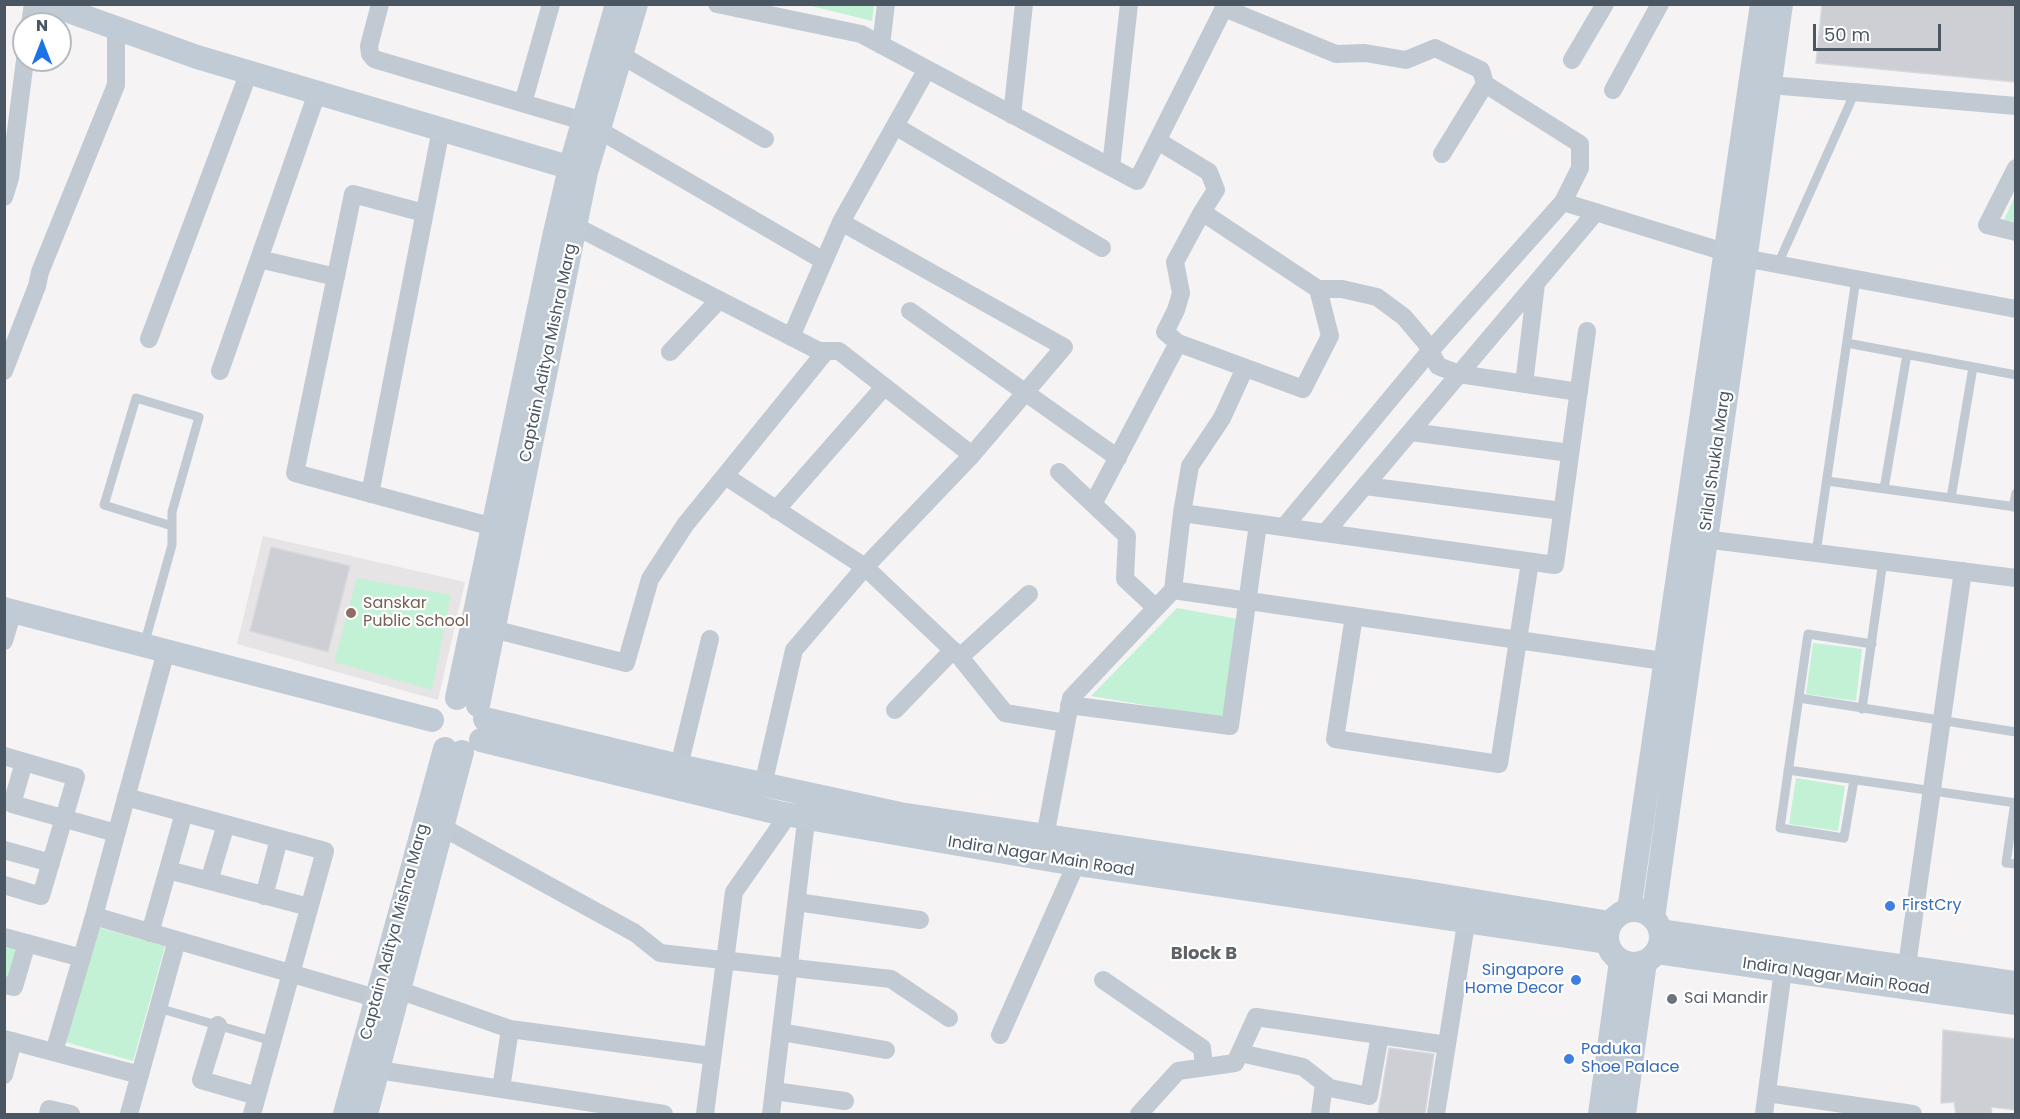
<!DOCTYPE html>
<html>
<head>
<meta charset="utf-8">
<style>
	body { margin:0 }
	#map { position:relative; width:2020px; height:1119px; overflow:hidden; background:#f5f3f3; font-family:Poppins,sans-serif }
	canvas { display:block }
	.frame { position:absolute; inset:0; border:6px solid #4a5661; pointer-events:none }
	.north { position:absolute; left:12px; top:12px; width:60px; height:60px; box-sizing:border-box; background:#fff; border:2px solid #b7bbc0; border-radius:50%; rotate:0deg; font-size:16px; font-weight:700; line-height:24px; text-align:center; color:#4a5661 }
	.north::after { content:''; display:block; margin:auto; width:21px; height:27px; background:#1a73e8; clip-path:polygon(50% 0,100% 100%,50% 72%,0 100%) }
	.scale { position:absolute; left:1813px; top:24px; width:128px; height:27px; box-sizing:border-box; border:3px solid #4a5661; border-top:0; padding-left:8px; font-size:18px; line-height:21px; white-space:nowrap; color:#4a5661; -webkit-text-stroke:4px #fff; paint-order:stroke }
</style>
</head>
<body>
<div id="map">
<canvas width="2020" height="1119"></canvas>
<div class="frame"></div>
<div class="north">N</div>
<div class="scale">50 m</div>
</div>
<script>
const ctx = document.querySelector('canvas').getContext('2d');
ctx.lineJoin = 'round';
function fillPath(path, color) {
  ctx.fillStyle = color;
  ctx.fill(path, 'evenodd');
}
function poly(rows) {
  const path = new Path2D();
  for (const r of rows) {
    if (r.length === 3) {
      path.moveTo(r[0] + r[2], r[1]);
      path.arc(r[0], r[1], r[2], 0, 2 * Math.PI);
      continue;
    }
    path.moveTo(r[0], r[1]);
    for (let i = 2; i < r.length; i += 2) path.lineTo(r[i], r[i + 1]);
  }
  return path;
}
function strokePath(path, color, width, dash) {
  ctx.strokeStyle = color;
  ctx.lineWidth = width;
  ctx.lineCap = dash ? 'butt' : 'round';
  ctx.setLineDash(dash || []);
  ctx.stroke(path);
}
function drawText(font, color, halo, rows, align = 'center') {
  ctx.font = font + ' Poppins,sans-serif';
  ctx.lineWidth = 4.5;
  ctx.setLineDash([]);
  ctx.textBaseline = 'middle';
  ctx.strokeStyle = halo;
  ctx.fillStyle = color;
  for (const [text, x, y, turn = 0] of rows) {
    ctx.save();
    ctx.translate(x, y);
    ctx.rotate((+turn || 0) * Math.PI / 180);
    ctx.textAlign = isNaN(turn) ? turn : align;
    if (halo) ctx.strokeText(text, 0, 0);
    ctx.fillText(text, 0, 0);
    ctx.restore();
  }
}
fillPath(poly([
	[263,536,465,582,438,700,237,644]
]), '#e6e4e5');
fillPath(poly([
	[803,4,874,4,874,5,872,21],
	[2015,196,2015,222,2004,220],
	[357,578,451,595,432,690,334,662],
	[1177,608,1238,619,1222,718,1091,696],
	[1813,643,1862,649,1856,701,1806,694],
	[1796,778,1845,786,1838,831,1789,824],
	[97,927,165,946,133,1061,65,1042],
	[4,941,21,945,12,979,5,977]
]), '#c3f1d5');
const building = poly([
	[1822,4,2016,4,2016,82,1816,63,1822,4],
	[271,547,350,566,328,652,250,631,271,547],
	[1943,1030,2016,1039,2016,1110,1991,1107,1992,1114,1956,1114,1954,1102,1941,1103,1943,1030],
	[1389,1048,1434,1054,1425,1114,1378,1114,1389,1048]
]);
fillPath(building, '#cdcfd5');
strokePath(building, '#d7d9de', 1.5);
strokePath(poly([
	[1778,264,1855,92],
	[1847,343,2016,375],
	[1827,481,2016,507],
	[1884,489,1907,354],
	[1951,498,1973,367],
	[2013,507,2016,493],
	[1816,553,1856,279],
	[144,645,172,545,172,512,199,417,136,398,104,505,172,526],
	[1799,698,2016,732],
	[1862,709,1883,561],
	[1788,770,2016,803],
	[1854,780,1844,838,1780,828,1808,634,1872,644],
	[2015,802,2006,863,2016,864],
	[158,1008,272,1041]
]), '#c1cad2', 9);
strokePath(poly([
	[380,4,369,46,370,54,374,59,583,121],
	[717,4,861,34,1137,181,1224,8,1336,54,1365,53,1406,60,1435,48,1481,70,1485,84,1580,144,1580,168,1563,202,1430,351,1284,527],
	[30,24,33,4],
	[881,45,886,4],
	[621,55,765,139],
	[1572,60,1605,4],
	[1759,84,2016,106],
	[1613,90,1660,4],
	[523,103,551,4],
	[1012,115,1024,4],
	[895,126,1102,248],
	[599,130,824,261],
	[1158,141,1209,172,1216,190,1202,212,1175,262,1181,293,1176,310,1165,332,1178,343,1303,389,1330,336,1318,289,1202,212],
	[1442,154,1485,84],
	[1111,167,1129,4],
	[2016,168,1987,225,2016,232],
	[4,197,10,178,25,60],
	[1563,202,1744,258,2016,309],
	[424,213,353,194,295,473,493,527],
	[575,226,819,351,839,351,972,455],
	[259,259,336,277],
	[1318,289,1342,289,1377,297,1404,317,1426,343,1438,366,1459,374,1579,392],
	[910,311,1118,458],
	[791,337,841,222,927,69],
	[149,339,249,72],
	[670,352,719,300],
	[4,371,37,286,40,272,116,85,116,29],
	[220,371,317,93],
	[1524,384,1536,284],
	[1411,432,1570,453],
	[1059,472,1127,536,1125,579,1156,608],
	[725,476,865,567,960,657,1005,713,1066,723],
	[1365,486,1562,511],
	[370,494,441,129],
	[1093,504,1178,343],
	[776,510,884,387],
	[1182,513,1555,565,1587,331],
	[1325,533,1596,212],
	[1696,538,2016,578],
	[1173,590,1182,513,1190,466,1222,418,1245,368],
	[1354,616,1335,739,1499,764,1530,562],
	[493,629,626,663,650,579,685,525,826,351],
	[4,641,13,611],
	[960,657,1029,594],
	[1069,705,1230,726,1258,524],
	[895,710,953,650],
	[4,756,76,777,41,896,4,885],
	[24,762,12,804,116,833],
	[679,766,710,639],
	[763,785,794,650,865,567,972,455,1064,347,841,222],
	[126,797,325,851,252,1114],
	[442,827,635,933,660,953,891,979,949,1018],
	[1043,847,1071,698,1173,590,1677,663],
	[4,850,51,863],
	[168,870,309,907],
	[209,881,226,824],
	[264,896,279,839],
	[797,902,920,920],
	[94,916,389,1002],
	[150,933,184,813],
	[4,937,82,958],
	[1905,979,1963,571],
	[1103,980,1202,1048,1204,1067],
	[4,985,14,987,27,943],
	[387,986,510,1029,712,1056],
	[218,1025,201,1080,257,1096],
	[781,1032,886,1050],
	[1000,1035,1081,853],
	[4,1039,140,1075],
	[54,1052,94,916,166,651],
	[1240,1053,1303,1067,1330,1088,1369,1096,1380,1035],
	[378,1070,664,1114],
	[4,1075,13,1041],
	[501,1089,510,1029],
	[774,1091,845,1101],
	[1767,1093,1913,1114],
	[48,1114,49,1109,71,1114],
	[129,1114,177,940],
	[705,1114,734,892,788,815],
	[771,1114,808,805],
	[1139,1114,1178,1071,1235,1063,1256,1017,1447,1045],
	[1320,1114,1324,1084],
	[1436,1114,1468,911],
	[1764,1114,1783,970]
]), '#c1cad2', 18);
strokePath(poly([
	[49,4,197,57,585,172],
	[4,609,432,720],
	[457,698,554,237,570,168,617,4],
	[478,705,586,172,636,4],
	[485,719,679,766,900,814,1420,892,1610,923],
	[481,740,779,813,1057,861,1607,942],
	[1634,937,27],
	[1629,910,1762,4],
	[1653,918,1781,4],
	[1661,931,2016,983],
	[1657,952,2016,1003],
	[345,1114,445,749],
	[366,1114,462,752],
	[1600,1114,1621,961],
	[1624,1114,1645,962]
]), '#c1cbd6', 24);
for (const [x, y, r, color] of [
	[351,613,6,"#8d6e63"],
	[1890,906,6,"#3f7fe0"],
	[1576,980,6,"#3f7fe0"],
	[1672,999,6,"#6b7280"],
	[1569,1059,6,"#3f7fe0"]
]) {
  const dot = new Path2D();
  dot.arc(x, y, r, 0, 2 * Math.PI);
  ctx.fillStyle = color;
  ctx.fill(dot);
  strokePath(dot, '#fff', 2);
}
drawText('16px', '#4a5661', '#fff', [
	["Captain Aditya Mishra Marg",549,353,-78],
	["Srilal Shukla Marg",1716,461,-82],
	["Indira Nagar Main Road",1041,857,9],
	["Captain Aditya Mishra Marg",395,932,-75],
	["Indira Nagar Main Road",1836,977,8]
]);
drawText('16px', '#785e54', '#fff', [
	["Sanskar",363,604],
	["Public School",363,622]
], 'left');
drawText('16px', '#366cbe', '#fff', [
	["FirstCry",1902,906],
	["Singapore",1564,971,"right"],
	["Home Decor",1564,989,"right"],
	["Paduka",1581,1050],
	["Shoe Palace",1581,1068]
], 'left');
drawText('16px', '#5b616d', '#fff', [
	["Sai Mandir",1684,999]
], 'left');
drawText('bold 18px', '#5f6368', '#fff', [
	["Block B",1204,954]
]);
</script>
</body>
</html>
